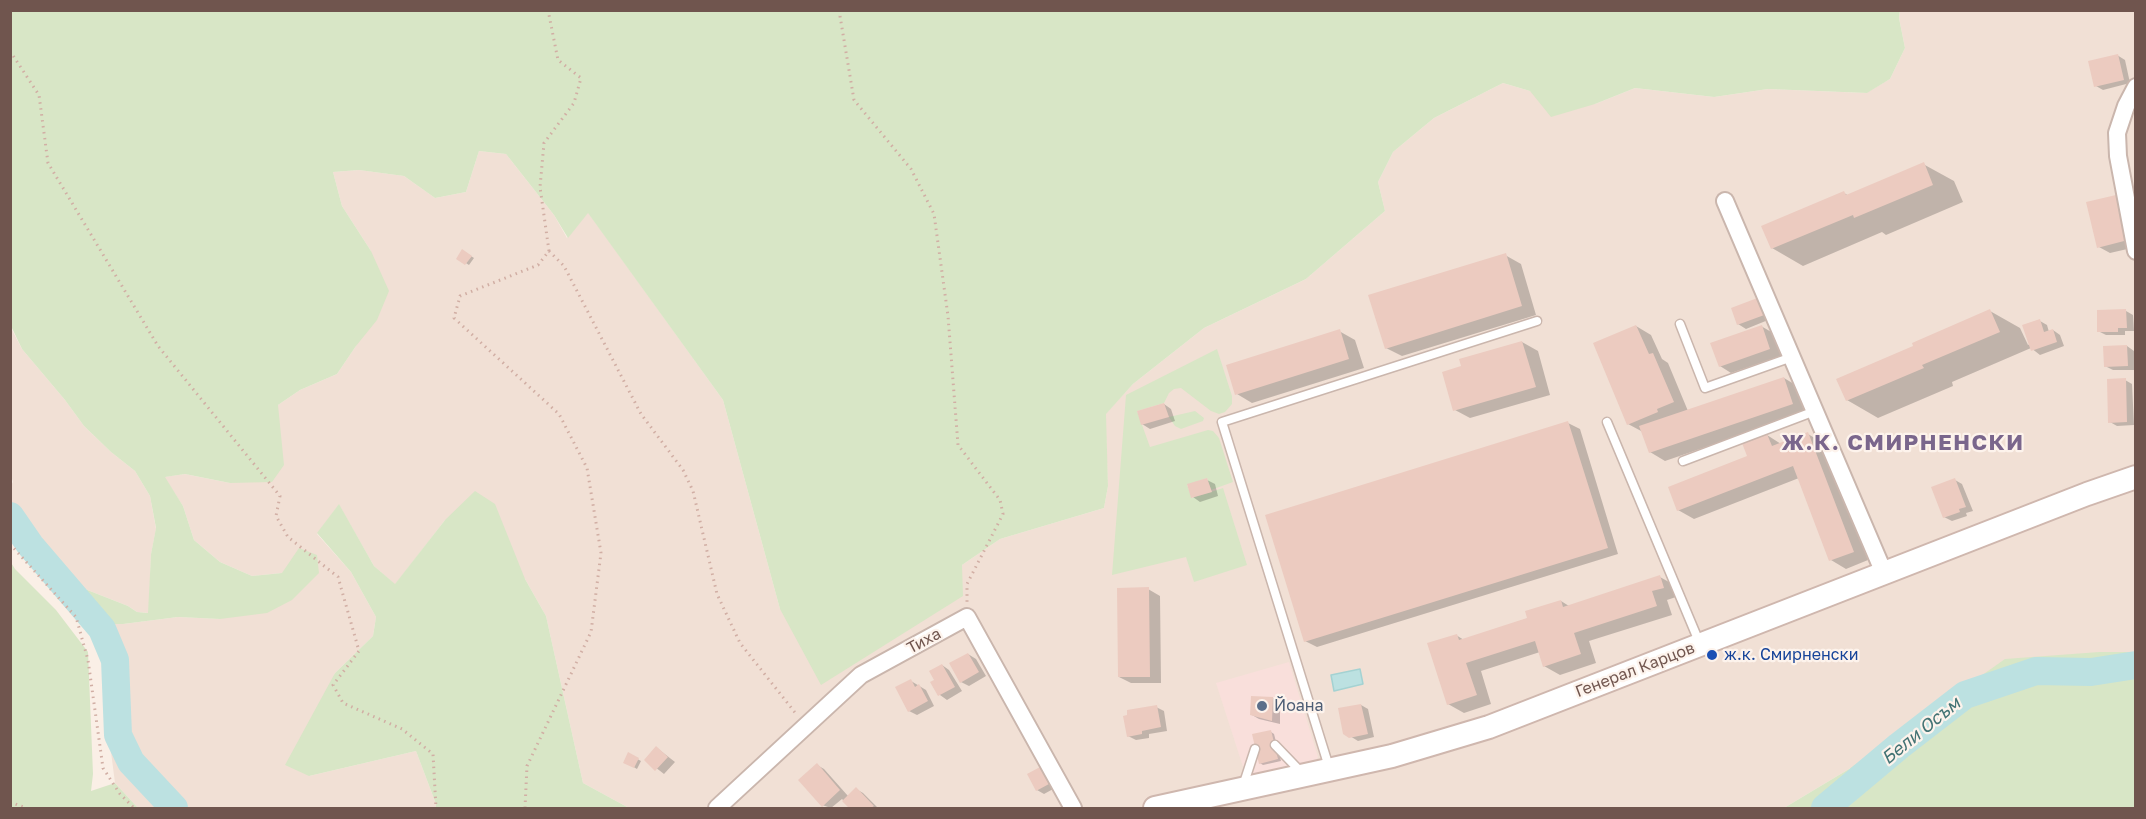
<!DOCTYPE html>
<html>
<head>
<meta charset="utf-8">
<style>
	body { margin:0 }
	#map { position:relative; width:2146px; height:819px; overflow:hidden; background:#faefe6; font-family:"Golos Text",sans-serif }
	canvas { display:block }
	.frame { position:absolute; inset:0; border:12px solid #70554e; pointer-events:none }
</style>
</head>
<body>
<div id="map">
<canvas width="2146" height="819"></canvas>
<div class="frame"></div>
</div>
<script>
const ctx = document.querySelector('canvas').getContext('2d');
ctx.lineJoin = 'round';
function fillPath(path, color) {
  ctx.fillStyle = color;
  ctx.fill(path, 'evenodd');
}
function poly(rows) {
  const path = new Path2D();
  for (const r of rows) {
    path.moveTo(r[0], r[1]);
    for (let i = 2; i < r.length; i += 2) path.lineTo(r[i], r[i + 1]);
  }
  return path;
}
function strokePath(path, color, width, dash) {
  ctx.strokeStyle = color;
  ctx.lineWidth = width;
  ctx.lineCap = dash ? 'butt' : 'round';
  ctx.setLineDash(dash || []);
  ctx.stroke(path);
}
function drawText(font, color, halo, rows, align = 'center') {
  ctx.font = font + ' "Golos Text",sans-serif';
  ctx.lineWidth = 4.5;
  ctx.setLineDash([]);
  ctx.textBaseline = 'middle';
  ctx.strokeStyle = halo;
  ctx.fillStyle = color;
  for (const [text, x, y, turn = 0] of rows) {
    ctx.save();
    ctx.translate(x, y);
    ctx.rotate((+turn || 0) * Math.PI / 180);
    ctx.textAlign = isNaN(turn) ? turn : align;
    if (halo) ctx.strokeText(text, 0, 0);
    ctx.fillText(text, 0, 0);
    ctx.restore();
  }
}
fillPath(poly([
	[1900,11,2135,11,2135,652,2099,652,1849,769,1784,808,629,808,583,783,546,616,525,579,445,520,395,585,374,566,339,505,317,534,351,572,376,617,373,636,335,673,309,776,416,751,436,804,436,808,138,808,115,783,106,713,103,624,123,624,178,617,220,619,282,573,252,576,220,562,194,540,183,506,164,477,185,474,230,483,278,405,300,390,337,374,356,346,371,251,342,206,333,172,359,170,404,176,435,198,466,192,479,151,506,154,554,215,567,238,588,212,723,400,780,609,962,565,1000,539,1104,508,1108,486,1105,414,1133,384,1204,328,1306,279,1385,211,1378,182,1393,152,1434,118,1503,83,1530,91,1595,104,1635,88,1714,97,1768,89,1866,93,1890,79,1905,48,1899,18],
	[10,326,22,349,65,400,84,426,111,452,135,471,150,496,156,529,151,554,149,613,137,612,128,606,72,584,45,559,24,534,11,505,11,485,13,482,10,472]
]), '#f1e0d5');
fillPath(poly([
	[1289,662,1318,757,1314,764,1252,777,1245,773,1216,683]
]), '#f9dfdb');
fillPath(poly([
	[11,10,1900,10,1899,18,1905,48,1890,79,1867,93,1768,89,1714,97,1635,88,1595,104,1551,117,1530,91,1503,83,1434,118,1393,152,1378,182,1385,211,1306,279,1204,328,1133,384,1106,414,1108,486,1104,508,1000,539,962,565,963,596,821,685,780,609,723,400,588,213,568,238,554,215,506,154,479,151,466,192,435,198,404,176,359,170,333,172,342,206,371,251,389,291,377,320,356,346,337,374,300,390,278,405,284,465,272,482,230,483,185,474,165,477,183,506,194,540,220,562,252,576,282,573,299,548,317,555,319,573,292,600,267,613,220,619,178,617,123,624,103,624,72,584,128,606,137,612,148,613,151,554,156,528,150,496,135,471,111,452,84,426,65,400,22,349,11,326],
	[1217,349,1232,396,1232,404,1225,412,1219,414,1211,411,1181,388,1174,389,1169,393,1164,403,1137,411,1150,447,1208,430,1213,431,1219,438,1233,482,1211,490,1207,478,1187,485,1192,498,1223,488,1247,565,1194,582,1186,557,1112,575,1126,395],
	[1195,411,1204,418,1203,421,1181,429,1175,426,1169,417],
	[475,491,495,504,525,579,546,616,583,783,629,808,436,808,436,804,416,751,309,776,285,765,335,673,373,636,376,617,351,572,317,533,339,504,374,566,395,584,445,520],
	[10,561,15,569,56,610,88,652,93,774,91,791,115,783,138,808,11,808],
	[2099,652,2135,652,2135,808,1784,808,1849,769,2005,659]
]), '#d8e6c6');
const water = poly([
	[1360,669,1363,684,1334,691,1331,675,1360,669]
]);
fillPath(water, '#bce1e1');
strokePath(water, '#a4d2d2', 1.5);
fillPath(poly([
	[2117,55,2125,60,2130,83,2103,90,2096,86],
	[1923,164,1954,181,1963,202,1886,235,1882,232,1803,266,1772,248,1844,193,1849,196],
	[2116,196,2127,203,2136,247,2110,253,2099,247],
	[463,251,474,258,469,265,458,258],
	[1505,255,1521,264,1536,315,1402,356,1386,348],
	[1760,299,1773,318,1746,329,1738,324],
	[1990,311,2020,328,2028,345,2030,344,2040,321,2047,325,2049,332,2053,330,2060,335,2064,346,2040,355,2031,348,1952,382,1953,386,1878,418,1847,400,1915,347],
	[2126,311,2133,315,2134,331,2125,331,2125,335,2106,335,2098,331],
	[1636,326,1651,335,1662,359,1668,363,1688,411,1784,378,1799,387,1808,412,1665,461,1650,452,1643,432,1628,424],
	[1761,326,1773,333,1781,356,1731,373,1720,366],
	[1339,331,1355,340,1364,368,1252,403,1237,394],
	[1522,342,1538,351,1550,395,1470,418,1455,410],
	[2127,346,2134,351,2135,370,2113,370,2105,366],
	[2125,380,2132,384,2134,425,2117,426,2110,422],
	[1164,404,1171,409,1175,421,1150,429,1142,424],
	[1568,423,1580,429,1618,554,1317,647,1305,641],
	[1808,434,1823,443,1868,560,1846,569,1831,560,1799,478,1694,519,1678,510,1749,457,1767,435,1781,444],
	[1207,480,1215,484,1218,496,1200,502,1193,497],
	[1955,480,1962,484,1973,511,1966,513,1967,516,1952,521,1944,517],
	[1660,577,1676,586,1679,596,1667,600,1672,615,1589,641,1596,663,1560,675,1544,666,1540,652,1481,671,1491,704,1464,713,1448,704,1456,635,1464,640,1529,618,1561,601,1569,606],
	[1148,589,1160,596,1161,683,1131,683,1119,677],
	[968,654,976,659,986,676,969,686,961,682],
	[942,665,949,670,962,691,947,700,940,695,932,683,936,681],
	[911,681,926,690,934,706,917,715,909,711],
	[1273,698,1280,702,1280,724,1259,719,1252,715],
	[1361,705,1368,709,1374,737,1358,741,1345,733],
	[1156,707,1164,711,1167,731,1149,734,1149,738,1136,740,1128,736],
	[1271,732,1274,734,1281,761,1263,765,1260,763],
	[657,748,675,762,664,774,646,760],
	[628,754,641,761,637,769,625,762],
	[817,765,824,769,848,796,856,789,863,793,878,808,851,808,842,799,831,808,822,805],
	[1040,769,1047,773,1055,788,1044,794,1037,790]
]), '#0003');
strokePath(poly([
	[10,516,30,545,102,629,115,660,118,735,131,762,174,808],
	[1825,808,1899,746,1965,695,2036,671,2091,672,2136,665]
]), '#bce1e1', 28);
fillPath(poly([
	[2118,54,2124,80,2094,87,2088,61],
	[1924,162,1933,185,1854,218,1853,215,1771,249,1761,226,1844,191,1846,195],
	[2116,195,2128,240,2097,248,2086,202],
	[462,249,472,256,465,265,456,259],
	[1506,253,1522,306,1385,349,1368,295],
	[1760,297,1767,314,1737,325,1731,308],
	[1990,309,2000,332,1922,365,1924,368,1846,401,1836,379,1913,346,1912,343],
	[2126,309,2127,328,2118,328,2118,332,2097,332,2097,310],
	[2040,319,2044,332,2053,329,2057,342,2031,351,2022,325],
	[1636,325,1649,354,1653,353,1674,402,1657,409,1658,412,1627,425,1593,343],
	[1762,325,1770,349,1719,367,1710,343],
	[1340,329,1349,359,1235,395,1226,365],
	[1522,341,1536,387,1453,411,1442,372,1461,366,1459,359],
	[2127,345,2128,366,2104,367,2103,346],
	[1784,377,1793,404,1649,453,1639,426],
	[2126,378,2127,422,2108,423,2107,379],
	[1164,403,1169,417,1141,425,1137,411],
	[1568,421,1608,548,1304,642,1265,515],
	[1808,432,1854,552,1829,561,1793,466,1677,511,1668,487,1747,456,1742,443,1767,434,1772,446],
	[1207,478,1212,492,1191,498,1187,484],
	[1955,478,1966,507,1959,509,1960,512,1943,518,1931,487],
	[1660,575,1664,588,1652,591,1657,606,1574,633,1581,654,1543,667,1535,641,1466,663,1477,695,1447,705,1427,643,1457,634,1459,640,1527,618,1525,611,1561,600,1563,607],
	[1149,587,1150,677,1118,677,1117,588],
	[968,653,979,672,960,683,949,663],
	[942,664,955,687,938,696,930,682,934,680,929,671],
	[911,679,915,687,919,684,928,701,908,712,895,687],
	[1251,696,1273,697,1272,721,1250,715],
	[1361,704,1368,734,1349,738,1343,734,1338,708],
	[1157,705,1161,727,1142,731,1142,734,1127,737,1123,716,1127,715,1127,710],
	[1271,730,1278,759,1259,764,1252,734],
	[656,746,668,757,655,771,644,760],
	[628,752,639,758,634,768,623,763],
	[817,763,840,790,822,807,798,780],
	[1040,767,1049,784,1036,791,1027,774],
	[856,787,874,806,871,808,849,808,842,801]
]), '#eccbc0');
const service = poly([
	[1680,324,1705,388,1792,357],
	[1607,422,1700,644],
	[1683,461,1815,411],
	[1275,745,1301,772],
	[1329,767,1222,422,1537,321],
	[1243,786,1255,749]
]);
const minor = poly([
	[2136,87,2126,106,2117,133,2118,156,2136,251],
	[1725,201,1884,573],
	[717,808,861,675,967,617,1073,808]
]);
const secondary = poly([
	[1155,808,1392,756,1489,727,2087,494,2136,477]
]);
strokePath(service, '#cab6ad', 11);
strokePath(minor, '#cab6ad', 20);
strokePath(secondary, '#cfb7ae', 26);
strokePath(poly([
	[841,10,840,16,854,100,911,169,934,214,948,316,958,445,1000,500,1003,514,967,584,967,603],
	[10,51,39,95,48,163,158,346,280,496,276,516,288,537,338,577,359,651,333,685,343,703,402,729,433,754,436,808],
	[549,251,564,266,641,414,683,470,693,491,717,594,740,643,797,715],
	[10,544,76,617,88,660,103,768,120,794,134,808],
	[10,802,26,808],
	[525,808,527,766,591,632,601,553,587,468,559,414,454,318,460,296,538,265,549,251,540,187,544,143,574,103,581,78,558,60,548,10]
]), '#d1aea4', 3, [1.5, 4.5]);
strokePath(service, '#fff', 8);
strokePath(minor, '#fff', 16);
strokePath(secondary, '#fff', 22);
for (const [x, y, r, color] of [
	[1712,655,6,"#1a4fb4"],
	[1262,706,6,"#5c6f8a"]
]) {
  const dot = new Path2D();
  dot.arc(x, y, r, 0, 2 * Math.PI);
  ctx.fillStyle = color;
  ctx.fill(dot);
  strokePath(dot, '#fdf3ec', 2);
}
drawText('16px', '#70554e', '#fdf3ec', [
	["Тиха",924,641,-28],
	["Генерал Карцов",1635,670,-21]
]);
drawText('16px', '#164399', '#fdf3ec', [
	["ж.к. Смирненски",1724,655]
], 'left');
drawText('16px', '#4e5e75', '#fdf3ec', [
	["Йоана",1274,706]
], 'left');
drawText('italic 18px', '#437374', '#fdf3ec', [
	["Бели Осъм",1921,731,-39]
]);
ctx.letterSpacing = '1.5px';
drawText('bold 22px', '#7a668c', '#fdf3ec', [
	["Ж.К. СМИРНЕНСКИ",1903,443]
]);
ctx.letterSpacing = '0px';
</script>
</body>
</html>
